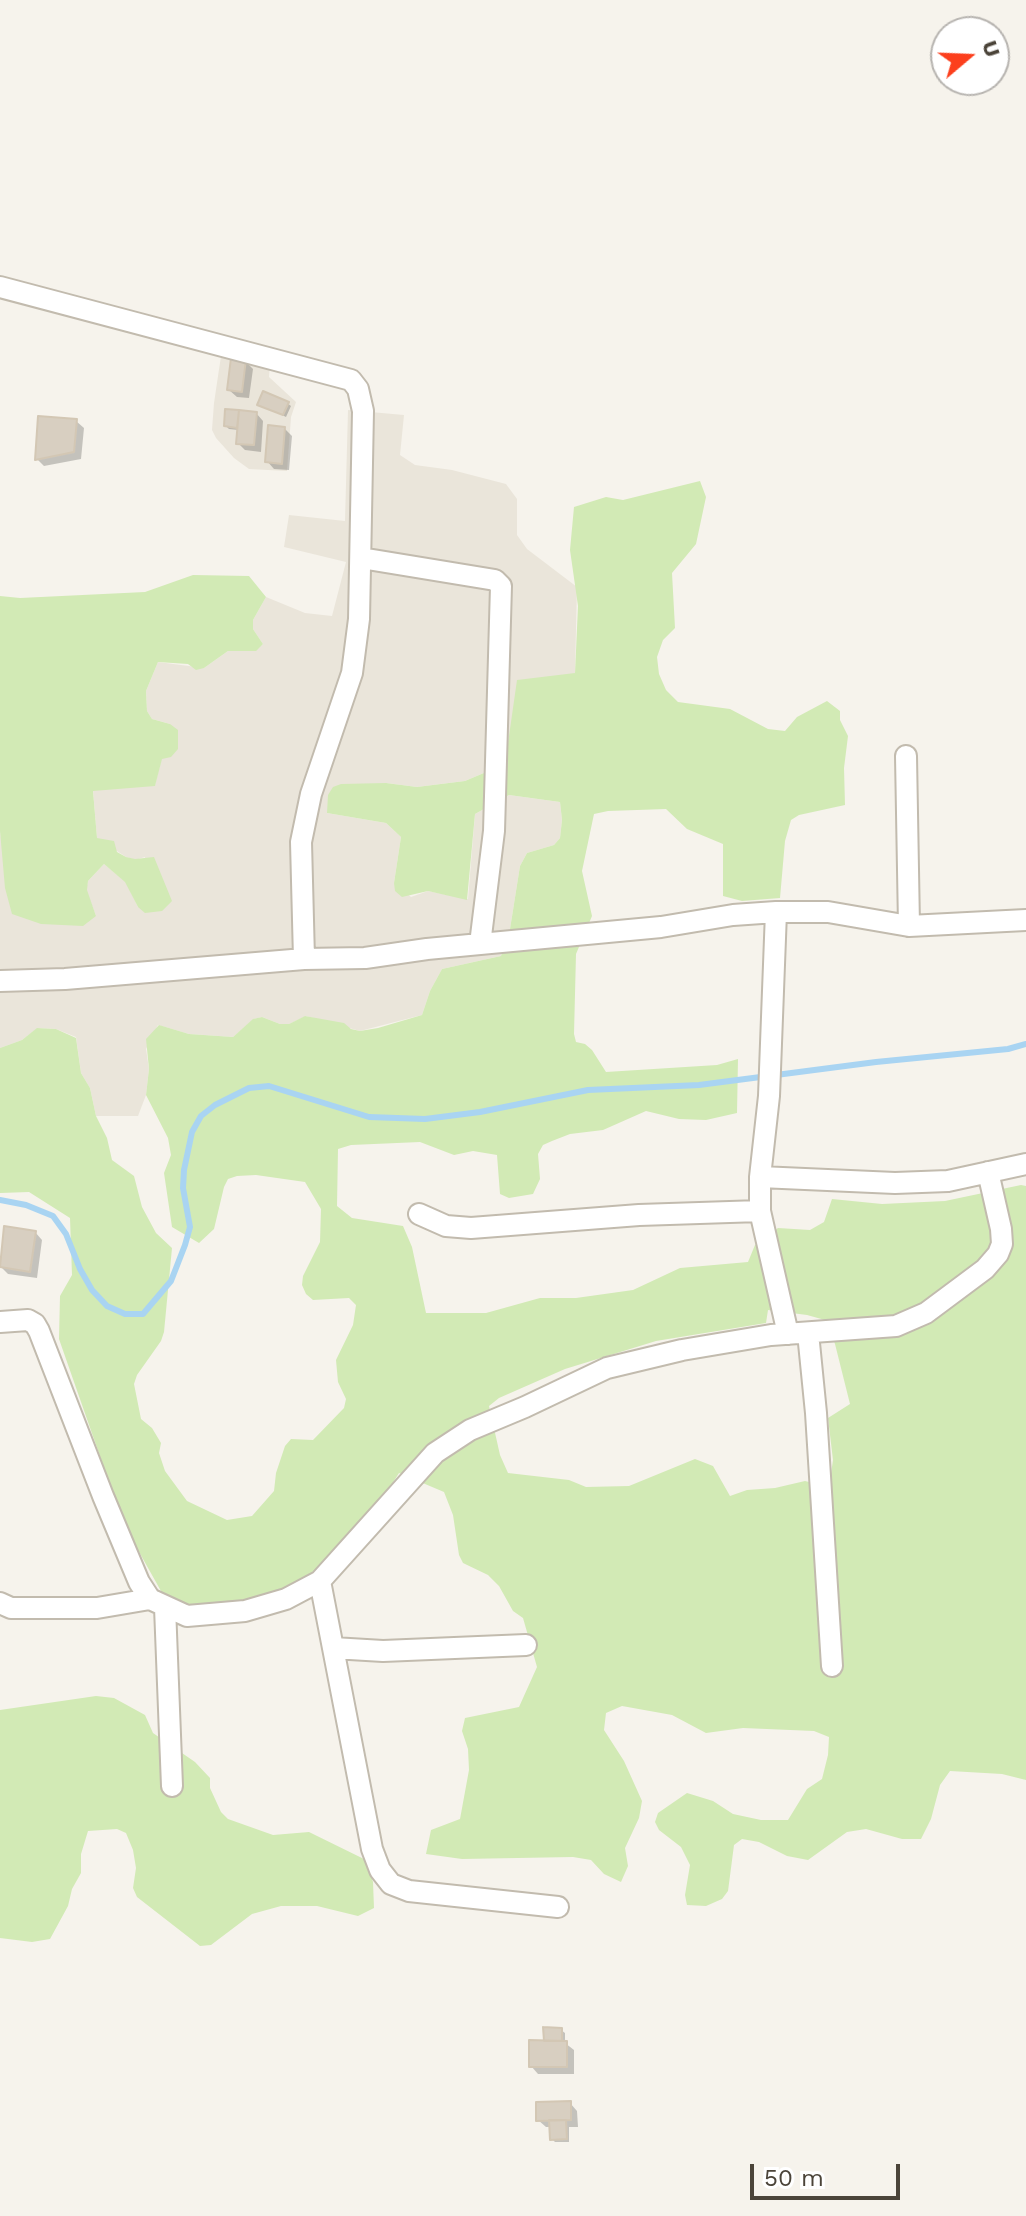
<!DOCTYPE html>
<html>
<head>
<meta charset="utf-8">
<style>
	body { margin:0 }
	#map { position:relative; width:1026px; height:2216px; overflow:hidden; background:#f6f3ec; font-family:"Work Sans",sans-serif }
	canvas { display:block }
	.north { position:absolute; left:930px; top:16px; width:80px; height:80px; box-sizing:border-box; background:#fff; border:2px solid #b7b4b0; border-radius:50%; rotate:71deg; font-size:22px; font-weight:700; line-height:32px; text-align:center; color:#4b4439 }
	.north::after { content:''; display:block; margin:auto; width:28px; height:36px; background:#fc3f1d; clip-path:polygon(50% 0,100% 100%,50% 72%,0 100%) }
	.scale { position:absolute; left:750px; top:2164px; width:150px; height:36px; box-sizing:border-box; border:4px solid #4b4439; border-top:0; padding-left:10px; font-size:24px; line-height:28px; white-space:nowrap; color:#4b4439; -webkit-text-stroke:6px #fff; paint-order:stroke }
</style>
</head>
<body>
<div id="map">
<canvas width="1026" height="2216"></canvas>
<div class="north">U</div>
<div class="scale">50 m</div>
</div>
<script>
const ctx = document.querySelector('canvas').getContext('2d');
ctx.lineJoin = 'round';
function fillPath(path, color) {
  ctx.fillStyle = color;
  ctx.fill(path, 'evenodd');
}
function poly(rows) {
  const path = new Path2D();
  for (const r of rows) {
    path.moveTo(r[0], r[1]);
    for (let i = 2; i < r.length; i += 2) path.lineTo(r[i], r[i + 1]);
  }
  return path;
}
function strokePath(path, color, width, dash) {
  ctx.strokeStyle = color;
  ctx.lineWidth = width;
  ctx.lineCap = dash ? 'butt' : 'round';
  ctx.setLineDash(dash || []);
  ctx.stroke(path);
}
fillPath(poly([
	[224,336,271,347,269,377,296,402,291,417,287,471,249,469,234,458,216,438,212,430,214,403],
	[348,410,404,415,400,455,415,465,452,470,506,484,517,499,517,535,527,549,577,587,575,673,505,764,465,781,417,787,386,783,327,813,386,823,401,837,394,883,411,897,428,891,468,899,475,814,509,795,560,802,562,820,560,838,554,845,527,853,520,866,510,929,501,956,442,969,430,991,422,1015,360,1031,306,1016,289,1024,280,1024,262,1017,254,1019,233,1037,189,1034,158,1025,146,1049,149,1069,146,1095,138,1116,96,1116,90,1088,81,1073,76,1037,56,1029,38,1028,22,1040,0,1048,0,831,3,852,96,916,86,890,88,881,104,864,126,882,138,907,145,857,135,860,126,857,97,838,93,790,155,785,170,724,152,719,147,711,146,691,158,662,204,668,228,651,256,650,263,644,253,629,253,620,266,597,305,613,332,616,346,562,284,547,289,515,345,521]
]), '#eae5da');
fillPath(poly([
	[700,481,706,497,696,544,672,573,675,628,663,640,657,657,659,674,666,690,678,702,730,709,768,729,785,731,797,717,827,701,840,711,840,720,848,736,844,768,845,805,799,815,791,820,785,841,780,898,742,901,723,896,723,844,687,829,666,809,608,811,594,814,582,871,592,916,576,954,574,1034,576,1042,585,1044,592,1050,606,1072,717,1065,738,1059,737,1113,706,1120,679,1119,646,1111,603,1130,570,1134,552,1141,543,1145,538,1154,540,1179,533,1194,509,1198,500,1194,497,1155,473,1151,454,1155,420,1142,351,1145,338,1149,337,1206,352,1218,403,1226,412,1247,426,1313,486,1313,540,1298,576,1298,633,1290,680,1268,748,1262,755,1245,778,1228,810,1230,824,1222,832,1199,882,1204,945,1201,1021,1185,1026,1186,1026,1780,1002,1774,950,1771,940,1785,931,1819,921,1839,902,1839,866,1829,847,1832,808,1860,787,1856,759,1842,742,1839,734,1845,728,1891,722,1899,706,1906,687,1905,685,1895,690,1865,681,1847,659,1830,655,1822,658,1813,687,1793,713,1801,733,1814,761,1820,788,1820,807,1789,822,1779,828,1755,829,1737,814,1731,743,1728,706,1733,672,1715,622,1706,606,1713,604,1730,624,1761,642,1801,639,1818,625,1848,628,1866,621,1882,604,1874,591,1860,573,1857,462,1859,426,1854,431,1830,460,1819,469,1770,468,1749,462,1731,465,1718,519,1707,537,1667,523,1618,513,1611,499,1586,488,1575,463,1563,459,1555,453,1515,444,1492,399,1473,364,1528,331,1558,300,1581,238,1607,198,1612,166,1600,124,1525,59,1339,60,1296,72,1275,70,1218,29,1192,0,1193,0,1048,22,1040,37,1028,56,1029,76,1038,81,1073,90,1088,96,1116,107,1138,112,1160,134,1176,142,1207,156,1233,172,1248,164,1332,161,1341,137,1375,134,1384,141,1419,152,1428,161,1443,159,1453,165,1471,187,1501,227,1520,252,1516,274,1491,276,1473,285,1446,291,1439,313,1440,344,1408,346,1399,338,1382,336,1360,353,1325,356,1305,349,1298,313,1300,306,1294,302,1285,303,1276,320,1242,321,1209,305,1182,256,1175,237,1176,228,1179,224,1187,214,1229,199,1243,172,1227,164,1173,171,1155,168,1138,146,1095,149,1069,146,1039,159,1025,189,1034,233,1037,253,1019,262,1017,280,1024,289,1024,305,1016,344,1023,351,1029,360,1031,378,1028,422,1015,430,991,442,969,501,956,510,929,520,866,527,853,554,845,560,838,562,820,560,802,509,795,475,814,467,900,428,891,402,897,395,891,394,883,401,837,386,823,327,813,328,795,333,787,341,784,386,783,417,787,465,781,505,764,517,680,575,673,578,606,570,550,574,507,606,497,623,500],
	[768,1310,807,1315,825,1320,835,1344,850,1404,828,1418,833,1460,829,1487,805,1481,775,1488,747,1490,730,1496,713,1466,695,1459,629,1486,586,1487,569,1480,508,1473,500,1455,489,1406,499,1398,565,1369,656,1341,766,1323],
	[193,575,249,576,266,597,253,620,253,629,263,644,256,651,228,651,204,668,196,670,188,664,158,662,146,691,147,711,152,719,170,724,178,730,178,749,171,757,162,759,155,786,93,791,97,838,114,841,117,852,126,857,135,859,154,857,172,901,162,911,145,913,138,907,125,882,104,864,88,881,87,890,96,916,83,926,41,924,12,914,5,888,0,831,0,596,20,598,145,592],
	[96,1696,114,1698,145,1715,153,1733,195,1762,210,1778,210,1788,221,1812,228,1819,273,1835,309,1832,366,1860,373,1882,374,1908,358,1916,317,1906,281,1906,252,1914,211,1945,200,1946,137,1897,133,1888,136,1868,133,1850,126,1833,117,1829,88,1831,81,1854,81,1873,72,1889,68,1906,50,1939,32,1942,0,1938,0,1710]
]), '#d2eab5');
fillPath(poly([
	[245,361,253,369,249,398,237,397,229,390],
	[287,403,291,406,286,417,260,404],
	[227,411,256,413,263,421,261,452,245,450,238,443,239,430,229,429,226,426],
	[76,421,84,428,81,459,44,466,37,459],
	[285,429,292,436,289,470,274,469,267,461],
	[35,1232,42,1240,37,1278,8,1274,0,1266],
	[561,2030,565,2033,565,2043,574,2050,574,2074,538,2074,531,2066,546,2042],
	[570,2103,577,2111,578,2127,569,2127,569,2142,555,2142,552,2139,551,2127,546,2127,538,2120]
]), '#0003');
strokePath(poly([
	[0,1200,26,1205,53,1216,66,1234,80,1269,92,1290,107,1306,125,1314,143,1314,171,1281,185,1245,190,1227,183,1188,184,1170,192,1132,201,1116,215,1105,249,1088,269,1086,369,1117,425,1119,480,1112,588,1090,699,1085,876,1062,1008,1049,1026,1044]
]), '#a9d4f2', 6);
const building = poly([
	[231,358,246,359,242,392,227,390,231,358],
	[263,391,289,402,283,415,257,405,263,391],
	[225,409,239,410,237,428,224,426,225,409],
	[239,410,257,412,254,445,236,444,239,410],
	[38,416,77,419,74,452,35,460,38,416],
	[268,425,285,427,282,464,265,462,268,425],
	[4,1226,36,1231,30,1272,0,1267,4,1226],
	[543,2027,562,2028,562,2041,544,2041,543,2027],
	[529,2040,567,2041,567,2067,529,2067,529,2040],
	[571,2101,571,2120,536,2121,536,2102,571,2101],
	[549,2120,566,2120,567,2139,550,2140,549,2120]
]);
fillPath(building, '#d8cfc1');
strokePath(building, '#d3c7b4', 2);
const minor = poly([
	[0,287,351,380,358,389,363,411,359,619,352,673,311,794,301,842,304,959],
	[361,558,495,580,501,586,494,831,480,944],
	[906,756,909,926],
	[776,912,769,1096,760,1177,760,1211,788,1334],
	[0,981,65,979,304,959,365,958,427,949,661,927,733,915,776,912,828,912,909,926,1026,920],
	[760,1177,895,1183,948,1181,1026,1164],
	[419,1214,446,1226,471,1228,639,1215,760,1211],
	[0,1322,28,1320,35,1324,39,1331,103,1496,139,1582,150,1599,187,1616,245,1611,286,1599,320,1581,435,1453,470,1430,525,1407,607,1368,682,1350,771,1335,896,1326,926,1313,985,1269,998,1254,1002,1244,1001,1229,988,1172],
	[808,1333,816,1413,832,1666],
	[320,1581,372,1849,380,1870,391,1884,409,1891,558,1907],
	[0,1603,11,1608,97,1608,150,1599],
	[165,1607,172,1786],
	[333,1648,383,1651,526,1645]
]);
strokePath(minor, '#c2bbae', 24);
strokePath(minor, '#fff', 20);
</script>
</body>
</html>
